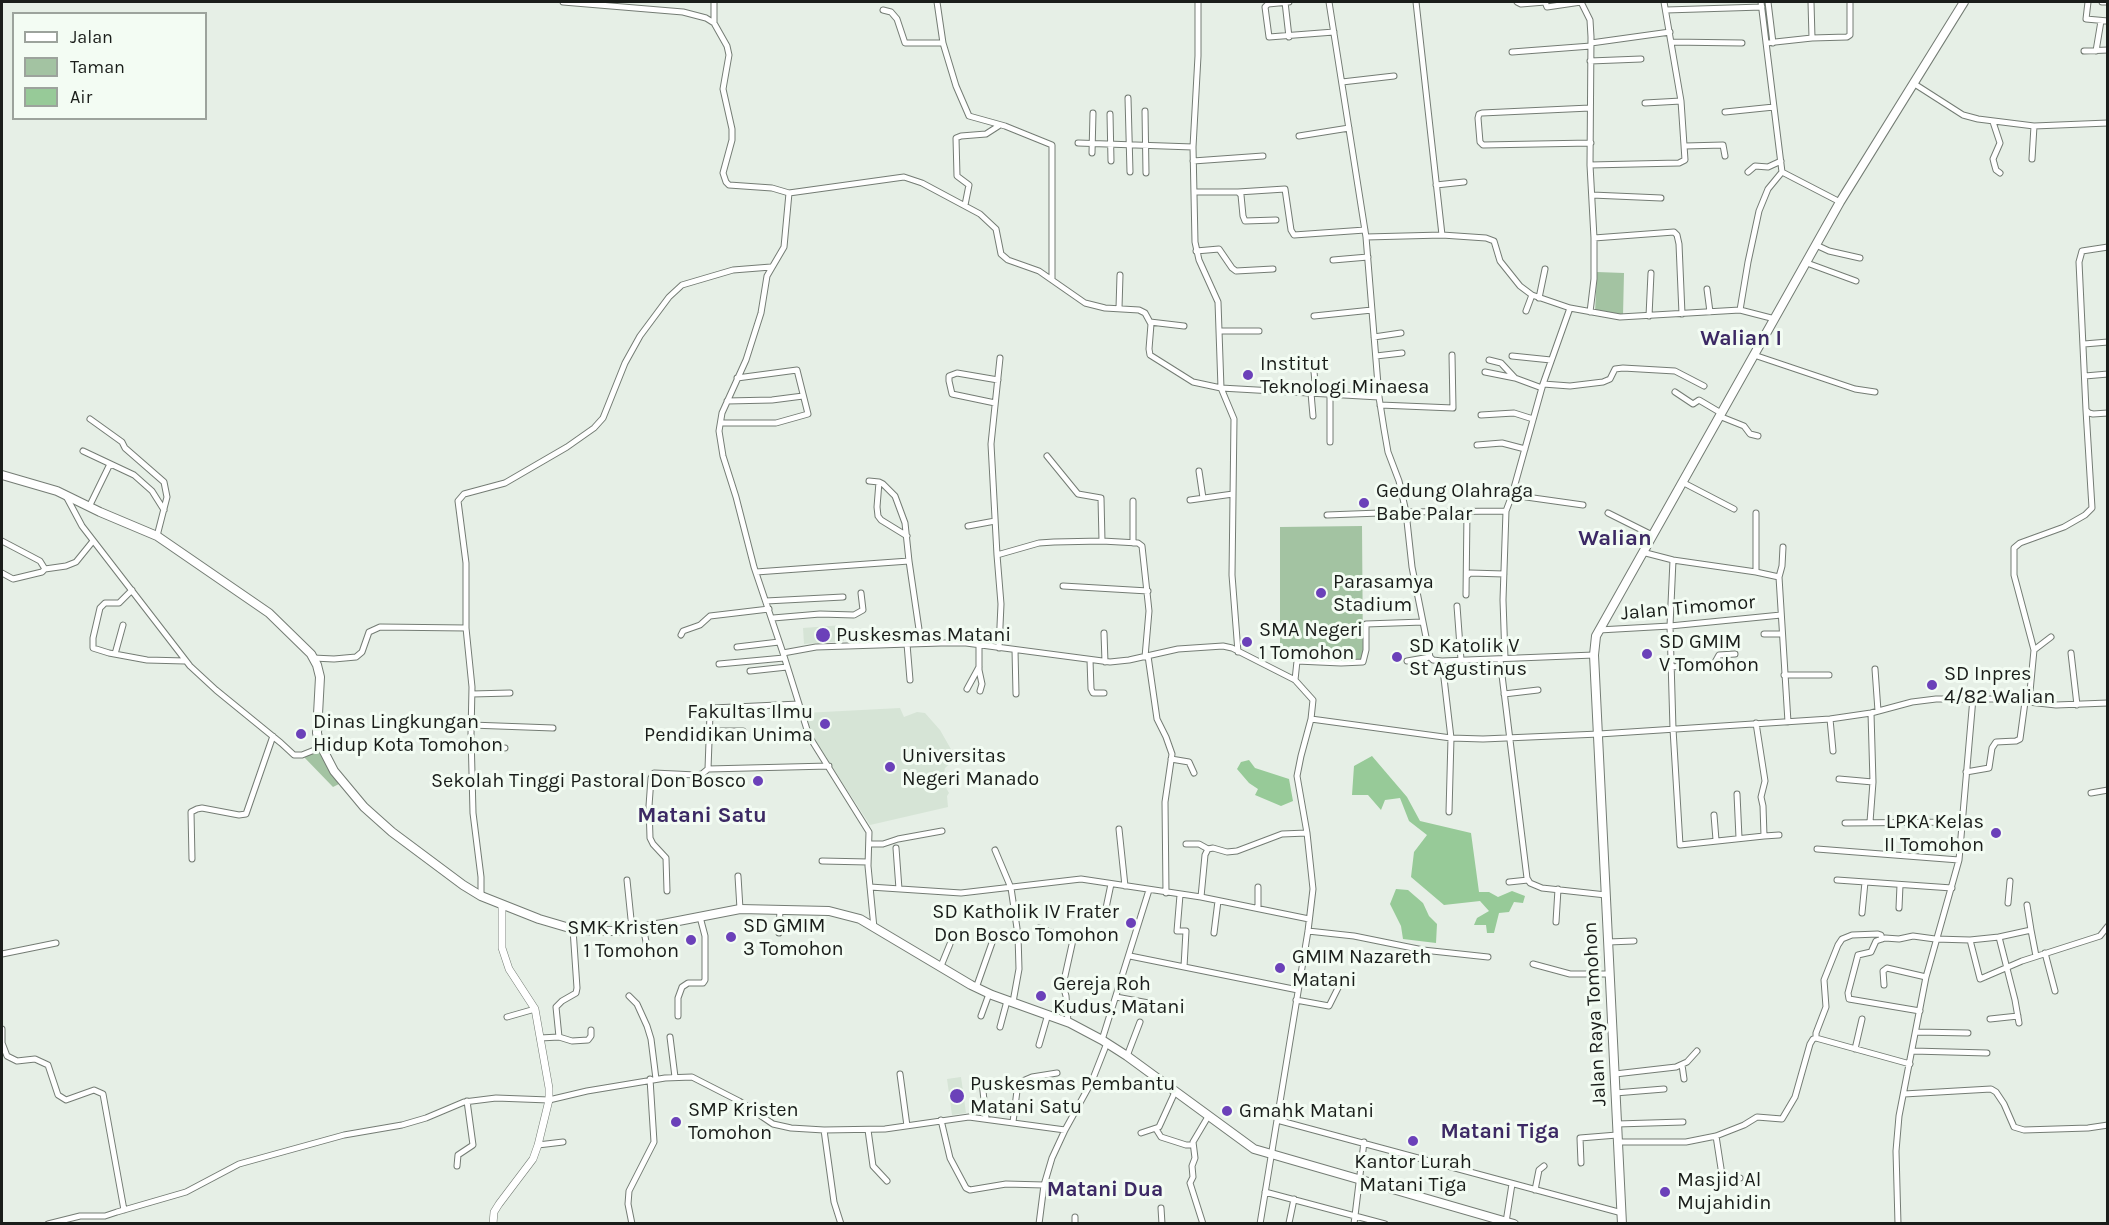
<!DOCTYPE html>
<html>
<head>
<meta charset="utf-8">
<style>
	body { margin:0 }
	#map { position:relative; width:2109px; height:1225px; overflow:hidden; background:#e6efe6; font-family:Karla,sans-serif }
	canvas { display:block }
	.frame { position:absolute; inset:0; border:3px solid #1a1d1a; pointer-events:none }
	.legend { position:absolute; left:12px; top:12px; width:195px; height:108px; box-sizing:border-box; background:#f3fcf3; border:2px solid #9ca39c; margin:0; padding:8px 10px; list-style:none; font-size:18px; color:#1a1d1a }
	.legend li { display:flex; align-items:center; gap:12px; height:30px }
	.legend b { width:30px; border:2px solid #9ca39c }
</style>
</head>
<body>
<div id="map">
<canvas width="2109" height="1225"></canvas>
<div class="frame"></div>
<ul class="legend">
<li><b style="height:8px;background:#fff"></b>Jalan</li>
<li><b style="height:16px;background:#a3c3a2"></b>Taman</li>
<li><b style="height:16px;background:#97ca98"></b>Air</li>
</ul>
</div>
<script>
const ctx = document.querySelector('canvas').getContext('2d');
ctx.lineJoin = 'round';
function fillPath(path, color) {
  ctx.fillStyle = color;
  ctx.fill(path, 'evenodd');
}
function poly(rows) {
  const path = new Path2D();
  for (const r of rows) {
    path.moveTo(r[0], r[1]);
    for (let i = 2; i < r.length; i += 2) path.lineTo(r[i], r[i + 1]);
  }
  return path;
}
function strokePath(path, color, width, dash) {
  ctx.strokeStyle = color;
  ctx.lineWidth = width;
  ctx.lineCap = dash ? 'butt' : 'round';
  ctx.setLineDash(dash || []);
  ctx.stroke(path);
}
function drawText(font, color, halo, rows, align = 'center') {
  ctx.font = font + ' Karla,sans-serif';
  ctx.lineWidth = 6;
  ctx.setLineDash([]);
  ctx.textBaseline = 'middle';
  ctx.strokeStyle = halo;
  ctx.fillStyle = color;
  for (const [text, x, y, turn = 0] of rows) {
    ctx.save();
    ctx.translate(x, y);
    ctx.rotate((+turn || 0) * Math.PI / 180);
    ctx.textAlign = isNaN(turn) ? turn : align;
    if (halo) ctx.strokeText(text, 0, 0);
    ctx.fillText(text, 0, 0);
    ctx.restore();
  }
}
fillPath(poly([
	[843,625,844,641,804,644,803,628],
	[900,708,904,717,917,712,925,713,940,730,956,758,945,768,944,772,945,786,949,793,947,796,948,807,870,825,812,736,804,713],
	[961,1077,966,1113,952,1115,947,1079]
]), '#d6e4d6');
fillPath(poly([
	[1597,272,1624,273,1623,316,1595,313],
	[1362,526,1363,660,1280,660,1280,527],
	[322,747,343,782,333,787,302,755]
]), '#a3c3a2');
fillPath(poly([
	[1372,756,1407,797,1420,821,1471,833,1479,892,1489,892,1498,897,1512,891,1525,896,1523,903,1514,902,1509,912,1499,913,1494,933,1487,933,1486,925,1474,925,1477,918,1489,911,1480,901,1444,905,1411,877,1414,852,1427,835,1409,821,1400,798,1385,800,1381,810,1368,795,1352,795,1354,766],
	[1249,760,1255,768,1289,779,1293,801,1281,806,1255,795,1258,789,1249,783,1237,769,1241,762],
	[1396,889,1408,890,1423,903,1429,916,1437,924,1436,943,1403,939,1401,926,1390,904]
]), '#97ca98');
const minor = poly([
	[563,2,683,12,706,18,714,23,727,46,729,55,723,89,732,129,732,140,723,173,726,182,729,185,772,188,789,193,904,177,922,183,980,214,996,229,1001,254,1008,260,1039,271,1085,303,1105,308,1139,310,1145,313,1151,324,1149,349,1150,355,1193,382,1221,388,1379,397],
	[937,2,943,43,956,86,969,116,1005,126,1052,145,1052,279],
	[1198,2,1198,56,1193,147,1195,242,1199,260,1218,302,1221,388,1234,419,1232,575,1238,652],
	[1285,2,1289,37],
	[1289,2,1268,4,1265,7,1269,37,1334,32],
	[1329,2,1366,237,1379,397,1384,429,1388,452,1399,481,1406,512,1412,567,1430,657,1433,660,1442,661,1594,655],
	[1416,2,1442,235,1486,238,1494,241,1500,261,1520,286,1532,295,1570,308,1620,317,1740,310,1775,319],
	[1517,2,1521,4,1545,2],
	[1545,2,1547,7,1581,2],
	[1581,2,1590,20,1591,37,1590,165,1594,238,1594,279,1590,312],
	[1761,2,1782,172,1840,202],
	[1768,2,1773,43],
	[1811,2,1812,38],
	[2088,2,2086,19,2108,21],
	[2102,2,2108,2],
	[883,10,891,12,897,19,905,43,943,43],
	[1666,10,1762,7],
	[714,23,714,2],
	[1671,42,1742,43],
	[1591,43,1670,32],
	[1766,43,1812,38,1847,37,1850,35,1850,2],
	[2084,51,2108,50],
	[2096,51,2101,21],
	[1512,52,1591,46],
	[1590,61,1641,59],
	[1342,82,1394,76],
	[1913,83,1963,115,1978,119,2034,126,2108,123],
	[1128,98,1130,172],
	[1645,103,1681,101],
	[1590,108,1482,113,1479,114,1478,118,1480,142,1483,145,1591,143],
	[1145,111,1146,173],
	[1725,112,1774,107],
	[1110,114,1111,161],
	[1993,122,2000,143,1993,159,1994,163,1996,170,2000,173],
	[1299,136,1349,128],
	[1078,143,1193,147],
	[1685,146,1723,145,1725,156],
	[1092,153,1093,113],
	[2032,159,2034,126],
	[1193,161,1263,156],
	[1590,165,1679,163,1685,160,1681,101,1664,2],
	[1748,172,1755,166,1768,167,1781,161],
	[1436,185,1464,182],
	[1194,192,1238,192,1241,195,1243,216,1245,221,1276,220],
	[1238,192,1285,189,1291,230,1294,235,1365,230],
	[1592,195,1661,198],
	[965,205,969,185,957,176,956,138,961,136,986,134,1000,125],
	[1366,237,1442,235],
	[1594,238,1674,232,1677,235,1679,244,1682,314],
	[1816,245,1829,251,1860,258],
	[2108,247,2082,251,2079,262,2086,410,2089,413,2093,414,2108,413],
	[1196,251,1219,249,1232,268,1236,271,1273,269],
	[1333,260,1368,257],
	[1807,263,1856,281],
	[1707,289,1710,312],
	[1539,298,1545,269],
	[1119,308,1120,275],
	[1740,310,1748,262,1759,211,1768,189,1782,172],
	[1526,311,1532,295],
	[1314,316,1372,310],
	[1649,316,1651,273],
	[1150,322,1184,326],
	[1220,331,1259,331],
	[1374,337,1401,333],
	[2084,344,2108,342],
	[1754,355,1855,389,1875,392],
	[1376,356,1402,353],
	[1512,356,1551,360],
	[1000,358,991,444,997,555,1039,543,1054,542,1102,541,1138,543,1142,546,1149,611,1145,657],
	[1489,360,1501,363,1515,378,1542,388],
	[1313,361,1316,393],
	[1485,372,1515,378],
	[2085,376,2108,374],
	[1543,384,1570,386,1603,382,1610,379,1615,369,1623,368,1675,371,1704,386],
	[1675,392,1693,404,1699,400,1721,413],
	[1311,393,1313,416],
	[727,401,772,400,803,396],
	[995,403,952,394,949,381,949,376,957,373,998,380],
	[1380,405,1453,408,1452,355],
	[1481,415,1514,413,1533,419],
	[1719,416,1744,426,1750,434,1758,436],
	[90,419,122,442,125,448,164,482,167,497,157,536],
	[721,423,776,423,808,414,797,370,737,378],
	[1330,442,1330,394],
	[1477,445,1502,443,1525,449],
	[83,451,134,475,152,491,164,510],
	[1047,456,1078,494,1101,498,1102,541],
	[1199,471,1203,498],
	[869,481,879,482,883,484,895,496,905,523,909,561],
	[879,482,877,507,878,516,881,520,907,536],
	[1682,482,1734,509],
	[1512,495,1583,505],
	[66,496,82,526,190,666,216,690,281,743,294,755,302,755,322,747],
	[1190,500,1233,494],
	[89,507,110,464],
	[1608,513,1652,535],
	[1756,513,1756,572],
	[1327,515,1406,512,1506,511],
	[968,526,995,521],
	[2,541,40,561,45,569,42,572,13,579,2,573],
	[1133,543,1133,501],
	[1642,552,1673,560,1756,572,1779,577,1788,722],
	[997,555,1001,604,999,648],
	[1673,560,1670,626,1673,729,1680,845,1764,836,1763,806,1761,797,1765,781,1756,723],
	[45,569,66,566,76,562,93,541],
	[756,572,909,561,921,643],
	[1467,576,1470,573,1504,574],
	[1779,577,1782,566,1783,547],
	[1063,586,1148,591],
	[132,590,119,603,105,603,100,608,93,638,93,648,109,653,147,660,185,661],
	[1466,595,1467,511],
	[766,601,843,597],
	[1457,606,1461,660],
	[773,618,820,614,854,615,863,610,861,593],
	[466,628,466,563,458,501,464,494,505,483,567,447,594,428,603,418,625,363,640,336,669,297,682,285,733,270,771,267],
	[1599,630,1670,626,1781,615],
	[1104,633,1105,662],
	[1764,634,1782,634],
	[681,635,683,631,700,625,710,616,769,609],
	[907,644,910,680],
	[979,645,979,670,982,684,980,691],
	[737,647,779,642],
	[1015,650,1016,694],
	[2034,650,2014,575,2014,548,2020,543,2064,527,2085,515,2092,508,2086,410],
	[783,653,754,567,736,497,723,456,719,431,722,413,746,360,761,313,767,276,784,247,789,193],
	[2071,653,2077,705],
	[115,654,123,625],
	[1148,656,1157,719,1166,737,1172,754,1165,802,1166,893],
	[313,658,334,659,356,657,362,652,369,632,380,627,466,628,472,687,471,734,473,813,481,877,481,896],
	[1505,658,1503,600,1506,511,1512,495,1543,384,1570,308],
	[1500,659,1527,878,1530,883,1542,888,1606,895],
	[1090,660,1091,689,1093,693,1104,693],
	[1407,661,1430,657],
	[1442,661,1451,738,1449,812],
	[719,664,784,658],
	[1671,667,1714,664,1719,655,1735,654],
	[1875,669,1878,711],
	[750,671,787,667],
	[1784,675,1829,675],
	[1295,680,1297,661,1341,663,1363,662,1366,650,1366,624,1423,622],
	[967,689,979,667],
	[472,694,510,693],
	[1504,694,1538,690],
	[2029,702,2034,650,2051,637],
	[1311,719,1451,738,1483,739,1599,734,1830,719,1871,713,1912,702,1936,699,2001,699,2056,705,2108,703],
	[1830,719,1833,751],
	[471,725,553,728],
	[709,733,720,731,743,731],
	[777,740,809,736],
	[471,747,505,748],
	[1171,759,1189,762,1194,773],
	[708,769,710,714,713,708,799,704],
	[1966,772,1989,768,1992,748,1996,742,2016,741,2020,739,2025,702],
	[1839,779,1873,782,1871,713],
	[2091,793,2108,790],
	[1737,794,1739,838],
	[1714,815,1716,840],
	[1870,822,1873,782],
	[1845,823,1963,822],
	[1119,829,1125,886],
	[1764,836,1779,835],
	[870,844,883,844,898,839,942,831],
	[1186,844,1199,844,1208,849],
	[896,848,899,889],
	[1817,849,1959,860],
	[995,850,1011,888,1018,935,1019,969,1013,1002],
	[192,859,191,812,197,809,202,808,239,815,246,814,273,736],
	[822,861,868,862],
	[738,876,740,909],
	[627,880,632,929],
	[1837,880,1952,888],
	[1509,882,1528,880],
	[870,887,961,893,1081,879,1201,897,1309,919],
	[667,891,666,858,653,844,650,838,649,806,651,778,654,773,696,775,702,774,708,769,829,766],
	[1180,895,1177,931,1186,931,1184,967],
	[1201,897,1205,855,1208,849,1213,848,1227,852,1237,851,1282,834,1307,833],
	[2008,903,2010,881],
	[1106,908,1111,884],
	[1258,908,1258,887],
	[1899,908,1900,885],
	[1862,913,1865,882],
	[1556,922,1558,889],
	[643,927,649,956],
	[874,928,868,866,869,832,809,736,783,653,816,647,941,643,966,643,1110,662,1129,660,1178,649,1223,646,1232,648,1295,680,1313,700,1311,719,1301,756,1297,776,1307,833,1313,889,1308,931,1260,1224],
	[1039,928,1073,940,1063,985,1066,996,1068,1022],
	[2031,930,2036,956],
	[1308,931,1354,936,1423,950,1488,957],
	[779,933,780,909],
	[1214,933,1218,901],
	[1999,937,2015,1000,2019,1023],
	[1970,940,1980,979,2022,961,2100,936,2108,926],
	[1608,942,1634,941],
	[2045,953,2055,991],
	[2,954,56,943],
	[1130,956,1298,990],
	[1533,964,1570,974,1610,974],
	[941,966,950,944],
	[1884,985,1883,971,1887,968,1926,977],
	[976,988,993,940],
	[629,996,637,1004,647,1026,651,1039,656,1079],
	[1116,997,1154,1004],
	[1296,1000,1329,1006,1338,988],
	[1920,1011,1849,999,1848,993,1858,955,1871,952,1876,941,1885,938,1899,939,1913,936,1935,939,1970,940,1999,937,2031,930,2027,905],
	[678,1016,678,998,682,987,688,983,703,983,705,980,705,936,700,917],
	[981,1016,989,994],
	[507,1017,535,1009],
	[1990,1019,2018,1016],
	[1000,1027,1007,1001],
	[2,1029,2,1043,7,1056,17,1061,35,1059,48,1065,58,1095,66,1100,94,1090,103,1094,124,1210],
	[1917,1032,1968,1033],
	[559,1037,572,1041,588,1040,591,1036,591,1030],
	[670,1037,675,1077],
	[540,1038,559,1037,556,1007,562,1001,576,993,577,988,573,929],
	[1816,1038,1816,1033,1826,1007,1824,980,1838,945,1842,939,1852,935,1878,934,1881,935,1882,939],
	[1102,1040,1149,890],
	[1039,1045,1048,1014],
	[1855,1049,1862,1019],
	[1913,1051,1987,1053],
	[1127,1056,1140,1022],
	[1682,1065,1684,1079],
	[900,1074,907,1126],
	[1615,1074,1676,1067,1687,1062,1697,1051],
	[982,1082,986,1118],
	[1615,1093,1664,1089],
	[1904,1094,1991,1089,1996,1092,2004,1104,2014,1127,2024,1130,2088,1128,2108,1125],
	[941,1120,950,1158,966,1188,970,1190,1006,1184,1044,1185],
	[1277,1120,1622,1213],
	[1013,1122,1018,1083,1032,1077,1057,1073],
	[1617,1124,1683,1122],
	[1156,1129,1161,1137,1186,1145,1193,1145],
	[824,1130,834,1202,841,1224],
	[868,1130,873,1166,887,1181],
	[1141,1133,1159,1127,1175,1092],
	[1716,1136,1722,1175,1725,1178,1740,1178],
	[1617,1142,1686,1142,1716,1136,1744,1125,1757,1117,1782,1119,1795,1097,1810,1044,1813,1039,1816,1038,1910,1064],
	[538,1145,563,1142],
	[1581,1163,1580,1138,1617,1135],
	[457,1166,458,1155,473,1145,467,1101],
	[1535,1190,1539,1170,1544,1166],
	[1265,1192,1385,1224],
	[1161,1208,1162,1224],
	[1075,1217,1075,1224],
	[1506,1222,1512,1184],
	[1289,1223,1294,1199],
	[48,1224,80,1216,105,1216,117,1212,186,1192,239,1164,344,1135,402,1125,426,1118,464,1102,496,1098,549,1100,587,1091,665,1078,692,1077,739,1101,773,1124,791,1128,824,1130,885,1129,969,1117,1065,1130],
	[632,1224,628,1204,629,1191,654,1142,650,1079],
	[1039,1224,1044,1185,1052,1158,1065,1130,1092,1081,1107,1043],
	[1203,1224,1190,1183,1193,1177,1192,1166,1195,1158,1193,1142,1209,1115],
	[1354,1224,1364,1142],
	[1898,1224,1896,1151,1899,1116,1926,977,1959,860,1973,698]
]);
const major = poly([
	[493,1224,494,1212,499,1204,533,1159,538,1145,549,1100,549,1088,535,1009,509,969,502,948,502,905]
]);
const highway = poly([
	[2,475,57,491,100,512,157,536,269,613,311,654,317,665,320,677,317,733,319,742,334,771,364,807,392,832,463,885,481,896,539,919,573,929,597,931,616,931,663,924,740,909,829,911,860,919,971,985,992,995,1070,1023,1102,1040,1127,1056,1254,1149,1514,1224],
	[1622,1224,1594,655,1596,636,1840,202,1964,2]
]);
strokePath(minor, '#747c74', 7);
strokePath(major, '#747c74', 8);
strokePath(highway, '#747c74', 10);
strokePath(minor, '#fff', 5);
strokePath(major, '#fff', 7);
strokePath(highway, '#fff', 8);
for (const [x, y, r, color] of [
	[1248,375,6,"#6b41b9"],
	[1364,503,6,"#6b41b9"],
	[1321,593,6,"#6b41b9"],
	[823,635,8,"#6b41b9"],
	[1247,642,6,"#6b41b9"],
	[1647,654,6,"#6b41b9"],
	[1397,657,6,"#6b41b9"],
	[1932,685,6,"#6b41b9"],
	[825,724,6,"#6b41b9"],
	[301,734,6,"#6b41b9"],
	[890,767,6,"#6b41b9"],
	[758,781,6,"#6b41b9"],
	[1996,833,6,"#6b41b9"],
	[1131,923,6,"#6b41b9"],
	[731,937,6,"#6b41b9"],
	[691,940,6,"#6b41b9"],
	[1280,968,6,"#6b41b9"],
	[1041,996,6,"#6b41b9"],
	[957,1096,8,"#6b41b9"],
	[1227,1111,6,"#6b41b9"],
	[676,1122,6,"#6b41b9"],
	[1413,1141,6,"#6b41b9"],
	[1665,1192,6,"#6b41b9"]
]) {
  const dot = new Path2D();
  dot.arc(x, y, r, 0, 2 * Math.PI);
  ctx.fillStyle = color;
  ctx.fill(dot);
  strokePath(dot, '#f3fcf3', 2);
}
drawText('20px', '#1a1d1a', '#f3fcf3', [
	["Institut",1260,364],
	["Teknologi Minaesa",1260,387],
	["Gedung Olahraga",1376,491],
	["Babe Palar",1376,514],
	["Parasamya",1333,582],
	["Stadium",1333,605],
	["SMA Negeri",1259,630],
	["1 Tomohon",1259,653],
	["Puskesmas Matani",836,635],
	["SD GMIM",1659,642],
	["V Tomohon",1659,665],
	["SD Katolik V",1409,646],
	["St Agustinus",1409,669],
	["SD Inpres",1944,674],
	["4/82 Walian",1944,697],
	["Fakultas Ilmu",813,712,"right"],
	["Pendidikan Unima",813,735,"right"],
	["Dinas Lingkungan",313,722],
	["Hidup Kota Tomohon",313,745],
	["Universitas",902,756],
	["Negeri Manado",902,779],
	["Sekolah Tinggi Pastoral Don Bosco",746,781,"right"],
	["LPKA Kelas",1984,822,"right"],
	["II Tomohon",1984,845,"right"],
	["SD Katholik IV Frater",1119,912,"right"],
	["Don Bosco Tomohon",1119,935,"right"],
	["SD GMIM",743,926],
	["3 Tomohon",743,949],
	["SMK Kristen",679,928,"right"],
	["1 Tomohon",679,951,"right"],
	["GMIM Nazareth",1292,957],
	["Matani",1292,980],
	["Gereja Roh",1053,984],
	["Kudus, Matani",1053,1007],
	["Puskesmas Pembantu",970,1084],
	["Matani Satu",970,1107],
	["SMP Kristen",688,1110],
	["Tomohon",688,1133],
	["Gmahk Matani",1239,1111],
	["Kantor Lurah",1413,1162,"center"],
	["Matani Tiga",1413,1185,"center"],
	["Masjid Al",1677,1180],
	["Mujahidin",1677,1203]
], 'left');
drawText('20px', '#1a1d1a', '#f3fcf3', [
	["Jalan Timomor",1688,608,-5],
	["Jalan Raya Tomohon",1595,1014,-93]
]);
drawText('bold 21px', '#3c2964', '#f3fcf3', [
	["Walian I",1741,339],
	["Matani Tiga",1500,1132],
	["Matani Dua",1105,1190]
]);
drawText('bold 22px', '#3c2964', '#f3fcf3', [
	["Walian",1615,539],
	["Matani Satu",702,816]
]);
</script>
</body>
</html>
